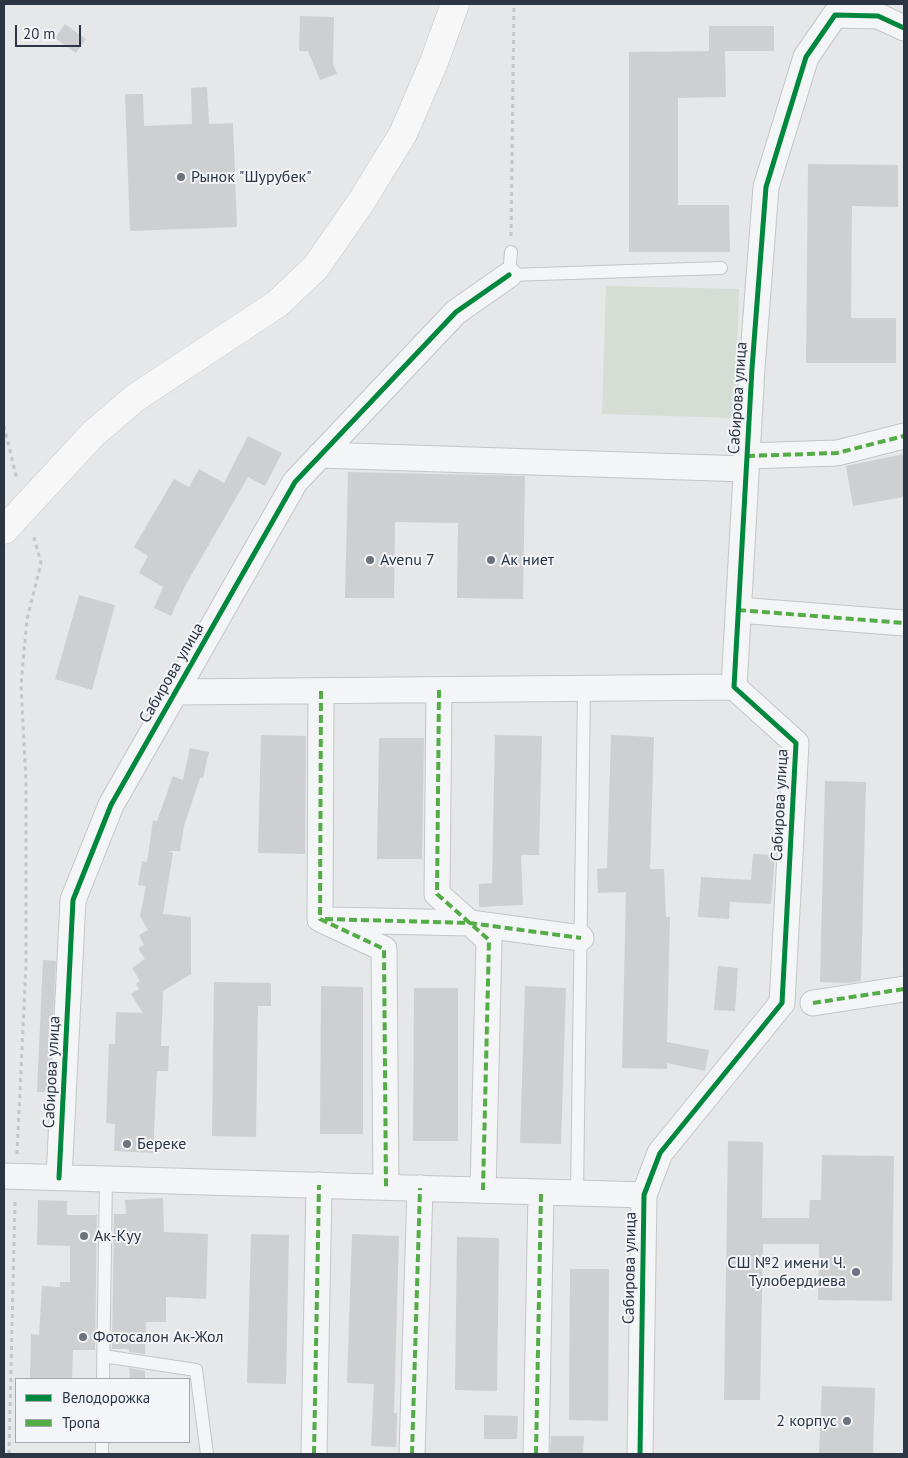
<!DOCTYPE html>
<html>
<head>
<meta charset="utf-8">
<style>
	body { margin:0 }
	#map { position:relative; width:908px; height:1458px; overflow:hidden; background:#e5e7e9; font-family:"PT Sans",sans-serif }
	canvas { display:block }
	.frame { position:absolute; inset:0; border:5px solid #2b3543; pointer-events:none }
	.legend { position:absolute; left:15px; top:1378px; width:175px; height:65px; box-sizing:border-box; background:#f3f5f8; border:1px solid #a3a8b0; margin:0; padding:6px 9px; list-style:none; font-size:15px; color:#2b3543 }
	.legend li { display:flex; align-items:center; gap:10px; height:25px }
	.legend b { width:25px; border:1px solid #a3a8b0 }
	.scale { position:absolute; left:15px; top:25px; width:66px; height:22px; box-sizing:border-box; border:2px solid #2b3543; border-top:0; padding-left:6px; font-size:15px; line-height:18px; white-space:nowrap; color:#2b3543; -webkit-text-stroke:4px #f3f5f8; paint-order:stroke }
</style>
</head>
<body>
<div id="map">
<canvas width="908" height="1458"></canvas>
<div class="frame"></div>
<ul class="legend">
<li><b style="height:6px;background:#00873e"></b>Велодорожка</li>
<li><b style="height:6px;background:#54ac47"></b>Тропа</li>
</ul>
<div class="scale">20 m</div>
</div>
<script>
const ctx = document.querySelector('canvas').getContext('2d');
ctx.lineJoin = 'round';
function fillPath(path, color) {
  ctx.fillStyle = color;
  ctx.fill(path, 'evenodd');
}
function poly(rows) {
  const path = new Path2D();
  for (const r of rows) {
    path.moveTo(r[0], r[1]);
    for (let i = 2; i < r.length; i += 2) path.lineTo(r[i], r[i + 1]);
  }
  return path;
}
function strokePath(path, color, width, dash) {
  ctx.strokeStyle = color;
  ctx.lineWidth = width;
  ctx.lineCap = dash ? 'butt' : 'round';
  ctx.setLineDash(dash || []);
  ctx.stroke(path);
}
function drawText(font, color, halo, rows, align = 'center') {
  ctx.font = font + ' "PT Sans",sans-serif';
  ctx.lineWidth = 4;
  ctx.setLineDash([]);
  ctx.textBaseline = 'middle';
  ctx.strokeStyle = halo;
  ctx.fillStyle = color;
  for (const [text, x, y, turn = 0] of rows) {
    ctx.save();
    ctx.translate(x, y);
    ctx.rotate((+turn || 0) * Math.PI / 180);
    ctx.textAlign = isNaN(turn) ? turn : align;
    if (halo) ctx.strokeText(text, 0, 0);
    ctx.fillText(text, 0, 0);
    ctx.restore();
  }
}
fillPath(poly([
	[606,286,739,289,735,418,602,414]
]), '#d6ddd5');
fillPath(poly([
	[300,16,334,17,333,64,337,74,320,80,308,51,299,51],
	[65,24,86,39,76,53,55,38],
	[709,26,774,26,774,51,725,51,726,97,678,98,678,205,729,205,730,252,629,252,629,52,709,51],
	[207,87,209,124,233,123,237,227,130,231,125,94,143,94,144,126,192,124,191,88],
	[808,164,898,165,898,207,852,206,851,318,896,318,896,363,806,363],
	[248,436,282,453,265,486,248,477,185,586,171,616,154,608,163,587,139,573,148,556,134,547,174,479,189,487,199,469,224,483],
	[904,454,904,497,853,506,846,466],
	[348,472,525,476,523,599,457,598,458,523,395,522,394,598,345,598],
	[79,595,115,605,92,690,55,679],
	[261,735,306,736,305,854,258,853],
	[495,735,542,736,539,855,521,855,523,905,479,907,479,884,492,883],
	[611,735,654,737,650,869,664,869,666,917,670,917,667,1042,709,1050,705,1071,667,1063,667,1069,622,1068,626,892,598,893,597,869,607,868],
	[379,738,424,738,422,859,377,859],
	[190,748,209,752,203,778,200,778,184,826,180,851,168,851,173,853,163,914,191,917,191,974,163,991,161,1046,169,1046,168,1071,157,1071,153,1153,114,1151,115,1124,106,1123,109,1044,115,1044,116,1012,143,1013,131,994,139,989,136,984,140,981,132,968,145,959,138,948,144,945,139,935,148,930,140,916,146,886,138,885,142,861,147,862,153,820,157,821,173,776,183,780],
	[825,781,866,782,861,981,849,983,820,982],
	[753,854,775,855,771,904,730,902,729,919,698,917,701,877,751,880],
	[43,960,56,961,49,1092,37,1092],
	[718,966,738,968,735,1011,714,1010],
	[214,982,271,983,271,1006,258,1006,256,1137,212,1136],
	[321,986,363,987,363,1134,320,1134],
	[525,986,566,988,561,1144,520,1143],
	[414,988,458,988,458,1141,413,1141],
	[728,1141,763,1142,762,1218,809,1218,810,1200,821,1200,822,1155,894,1156,892,1301,818,1300,819,1244,763,1244,760,1400,724,1400],
	[163,1198,164,1232,208,1234,206,1299,166,1297,166,1322,146,1322,145,1354,129,1352,129,1349,112,1349,114,1214,126,1214,125,1200],
	[38,1200,67,1201,67,1215,97,1215,95,1350,73,1350,72,1379,30,1379,31,1334,39,1335,42,1286,60,1287,60,1282,70,1282,70,1246,37,1245],
	[251,1234,289,1235,286,1384,247,1383],
	[352,1234,399,1236,394,1413,397,1413,396,1447,371,1446,374,1384,347,1383],
	[457,1237,499,1238,497,1391,455,1390],
	[570,1269,609,1269,608,1421,569,1420],
	[129,1368,145,1371,145,1379,130,1379],
	[822,1386,875,1388,873,1454,819,1454],
	[484,1415,518,1416,517,1439,484,1439],
	[551,1436,584,1436,583,1453,550,1453]
]), '#cdcfd1');
const lane = poly([
	[511,252,509,275,721,268],
	[577,1193,584,688],
	[103,1356,196,1370,207,1454],
	[103,1379,106,1179],
	[102,1454,102,1442]
]);
const street = poly([
	[320,455,746,469],
	[747,456,837,453,904,436],
	[738,610,904,623],
	[439,690,437,894,489,940,483,1190],
	[321,691,320,919,384,949,386,1187],
	[175,692,734,687],
	[330,920,470,923,581,938],
	[813,1003,904,989],
	[4,1176,644,1195],
	[59,1178,73,900,111,805,295,482,456,312,509,275],
	[314,1454,319,1185],
	[412,1454,420,1188],
	[536,1454,541,1192],
	[640,1454,644,1195,660,1153,782,1003,796,743,734,687,752,368,766,187,806,57,835,15,878,16,904,28]
]);
const secondary = poly([
	[4,530,93,434,135,398,277,304,316,267,361,202,403,134,434,62,455,4]
]);
strokePath(lane, '#c3c5c7', 14);
strokePath(street, '#c3c5c7', 27);
strokePath(secondary, '#c3c5c7', 29);
strokePath(poly([
	[511,236,514,4],
	[4,426,17,480],
	[17,1154,26,965,26,782,21,685,27,619,41,563,33,534],
	[9,1454,15,1200]
]), '#c3c5c8', 3, [4, 4]);
strokePath(lane, '#f4f5f6', 12);
strokePath(street, '#f4f5f6', 25);
strokePath(secondary, '#f7f7f8', 28);
strokePath(poly([
	[747,456,837,453,904,436],
	[738,610,904,623],
	[439,690,437,894,489,940,483,1190],
	[321,691,320,919,384,949,386,1187],
	[325,919,470,923,581,938],
	[813,1003,904,989],
	[314,1454,319,1185],
	[412,1454,420,1188],
	[536,1454,541,1192]
]), '#54ac47', 4, [8, 4]);
strokePath(poly([
	[59,1178,73,900,111,805,295,482,456,312,509,275],
	[640,1454,644,1195,660,1153,782,1003,796,743,734,687,752,368,766,187,806,57,835,15,878,16,904,28]
]), '#00873e', 5);
for (const [x, y, r, color] of [
	[181,177,5,"#6c737d"],
	[370,560,5,"#6c737d"],
	[491,560,5,"#6c737d"],
	[127,1144,5,"#6c737d"],
	[84,1236,5,"#6c737d"],
	[856,1272,5,"#6c737d"],
	[83,1337,5,"#6c737d"],
	[847,1421,5,"#6c737d"]
]) {
  const dot = new Path2D();
  dot.arc(x, y, r, 0, 2 * Math.PI);
  ctx.fillStyle = color;
  ctx.fill(dot);
  strokePath(dot, '#f3f5f8', 2);
}
drawText('16px', '#2b3543', '#f3f5f8', [
	["Рынок \"Шурубек\"",191,177],
	["Avenu 7",380,560],
	["Ак ниет",501,560],
	["Береке",137,1144],
	["Ак-Куу",94,1236],
	["СШ №2 имени Ч.",846,1263,"right"],
	["Тулобердиева",846,1281,"right"],
	["Фотосалон Ак-Жол",93,1337],
	["2 корпус",837,1421,"right"]
], 'left');
drawText('16px', '#2b3543', '#f3f5f8', [
	["Сабирова улица",738,398,-86],
	["Сабирова улица",172,673,-60],
	["Сабирова улица",780,805,-87],
	["Сабирова улица",52,1072,-87],
	["Сабирова улица",630,1268,-89]
]);
</script>
</body>
</html>
